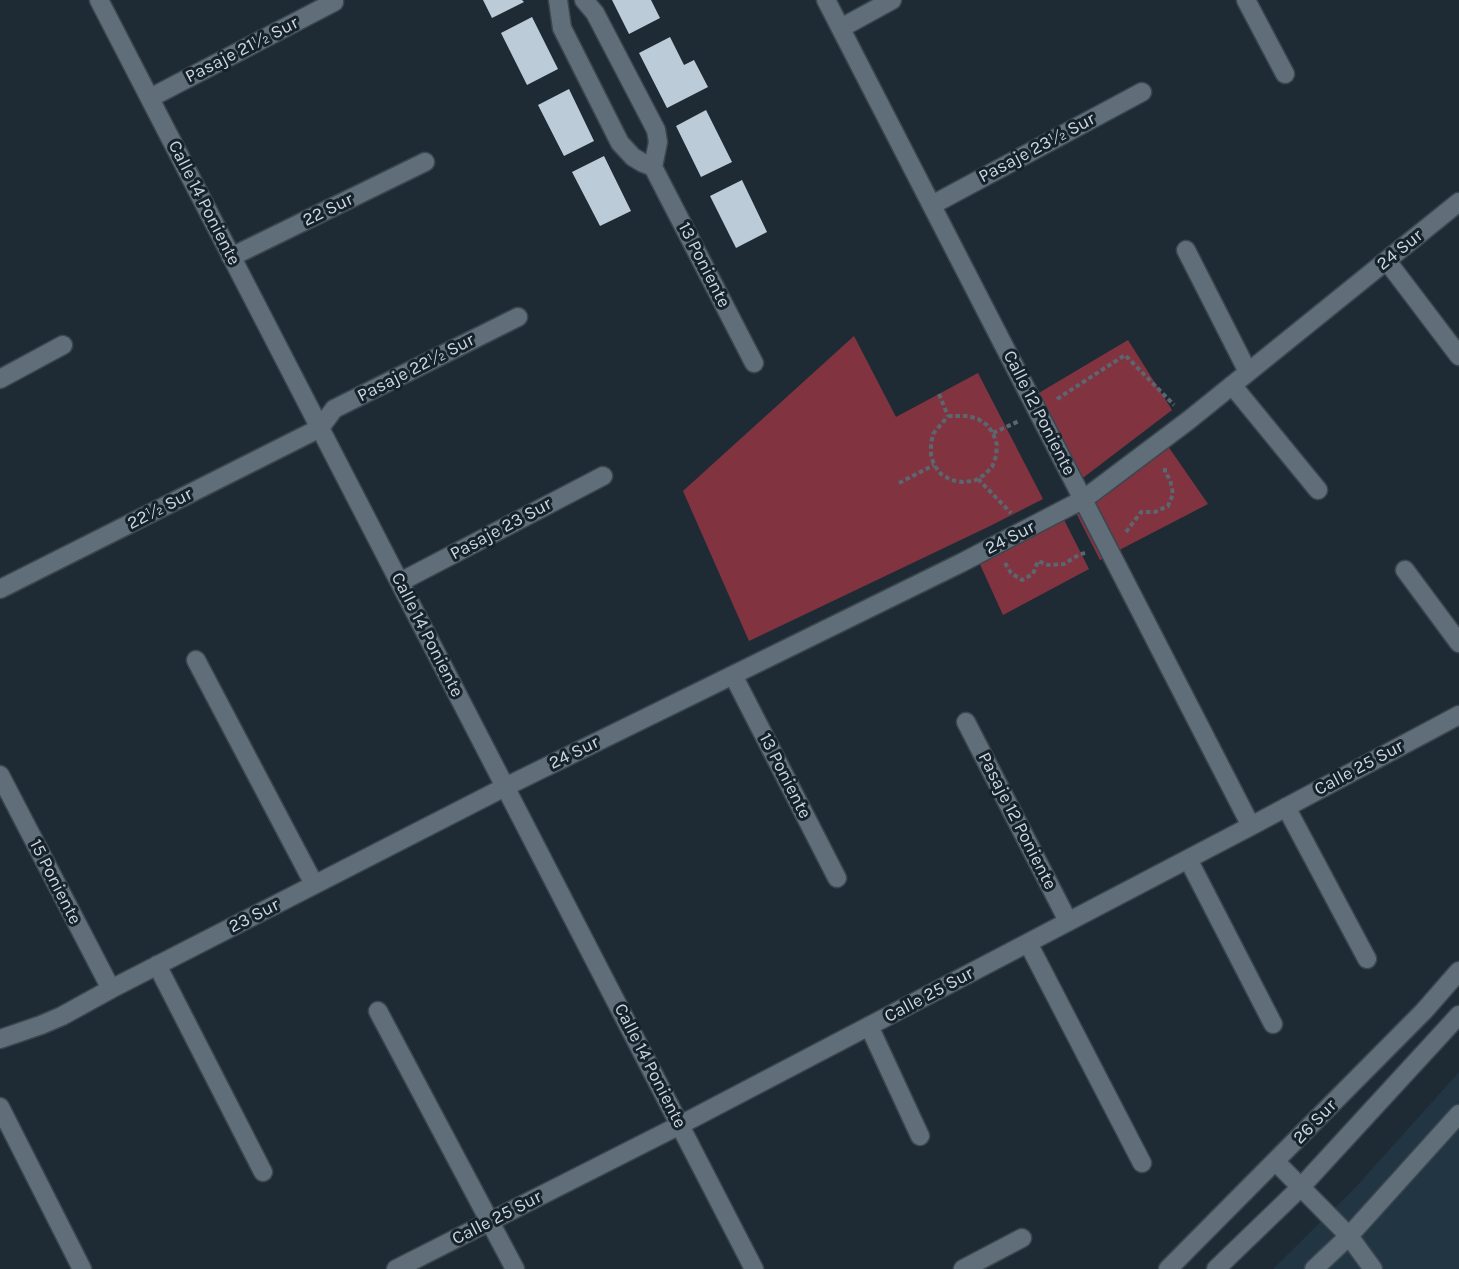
<!DOCTYPE html>
<html>
<head>
<meta charset="utf-8">
<style>
	body { margin:0 }
	canvas { display:block; background:#1e2b35 }
</style>
</head>
<body>
<canvas width="1459" height="1269"></canvas>
<script>
const ctx = document.querySelector('canvas').getContext('2d');
ctx.lineJoin = 'round';
function fillPath(path, color) {
  ctx.fillStyle = color;
  ctx.fill(path, 'evenodd');
}
function poly(rows) {
  const path = new Path2D();
  for (const r of rows) {
    path.moveTo(r[0], r[1]);
    for (let i = 2; i < r.length; i += 2) path.lineTo(r[i], r[i + 1]);
  }
  return path;
}
function strokePath(path, color, width, dash) {
  ctx.strokeStyle = color;
  ctx.lineWidth = width;
  ctx.lineCap = dash ? 'butt' : 'round';
  ctx.setLineDash(dash || []);
  ctx.stroke(path);
}
function drawText(font, color, halo, rows, align = 'center') {
  ctx.font = font + ' Karla,sans-serif';
  ctx.lineWidth = 6;
  ctx.setLineDash([]);
  ctx.textBaseline = 'middle';
  ctx.strokeStyle = halo;
  ctx.fillStyle = color;
  for (const [text, x, y, turn = 0] of rows) {
    ctx.save();
    ctx.translate(x, y);
    ctx.rotate((+turn || 0) * Math.PI / 180);
    ctx.textAlign = isNaN(turn) ? turn : align;
    if (halo) ctx.strokeText(text, 0, 0);
    ctx.fillText(text, 0, 0);
    ctx.restore();
  }
}
fillPath(poly([
	[1459,1072,1459,1269,1273,1269,1356,1187]
]), '#223543');
fillPath(poly([
	[854,336,896,417,978,373,1043,499,990,526,749,641,683,491],
	[1128,340,1172,410,1067,490,1022,403],
	[1163,439,1208,504,1100,560,1073,507],
	[1062,516,1089,569,1003,615,978,560]
]), '#813440');
fillPath(poly([
	[483,0,522,0,524,2,492,18],
	[612,0,651,0,660,18,629,34],
	[532,17,558,69,527,85,501,33],
	[670,37,684,65,694,60,708,87,667,108,639,53],
	[569,89,594,141,564,156,538,105],
	[706,110,732,162,701,177,676,126],
	[604,156,631,211,600,226,572,172],
	[742,180,767,232,736,248,710,196]
]), '#bbcbd8');
const minor = poly([
	[99,0,754,1269],
	[558,0,562,28,620,143,633,157,643,163,653,167],
	[584,0,595,13,656,130,658,142,653,167,754,363],
	[826,0,1251,826],
	[1246,0,1285,74],
	[841,28,892,0],
	[150,98,334,2],
	[932,205,1142,92],
	[1186,250,1248,372],
	[231,257,425,162],
	[1387,261,1459,356],
	[0,379,63,345],
	[1232,385,1318,490],
	[1405,570,1459,643],
	[400,582,603,476],
	[0,589,320,428,334,409,518,317],
	[196,660,314,884],
	[733,675,837,878],
	[966,722,1068,921],
	[0,775,111,989],
	[1286,807,1367,959],
	[1188,859,1273,1024],
	[1028,943,1142,1163],
	[157,965,263,1172],
	[378,1011,515,1269],
	[869,1026,920,1136],
	[0,1039,41,1025,62,1016,111,989,505,787,961,563,1084,499,1189,420,1459,202],
	[0,1107,82,1269],
	[1276,1162,1349,1236,1373,1269],
	[396,1269,680,1125,1251,826,1459,715],
	[963,1269,1022,1238],
	[1168,1269,1424,1011,1459,971],
	[1216,1269,1301,1187,1459,1015],
	[1314,1269,1349,1236,1459,1114]
]);
strokePath(minor, '#3b464e', 21);
strokePath(poly([
	[939,394,948,416],
	[1057,399,1125,355,1174,405],
	[948,416,968,416,978,419,987,425,993,433,997,445,996,456,992,467,984,475,974,481,962,482,951,480,941,474,934,465,931,455,931,444,933,434,948,416],
	[993,433,1019,421],
	[978,479,1011,513],
	[899,483,934,465],
	[1126,532,1141,512,1155,512,1168,506,1173,494,1170,479,1165,473,1165,466],
	[1005,563,1011,573,1022,580,1033,574,1038,561,1048,565,1064,564,1080,554,1086,553]
]), '#5b666f', 4, [4.5, 3]);
strokePath(minor, '#5f6e79', 18);
drawText('18px', '#ced6dd', '#15212b', [
	["Pasaje 21½ Sur",242,50,-27],
	["Pasaje 23½ Sur",1037,148,-28],
	["Calle 14 Poniente",204,203,63],
	["22 Sur",328,210,-26],
	["24 Sur",1400,250,-39],
	["13 Poniente",704,265,63],
	["Pasaje 22½ Sur",416,368,-27],
	["Calle 12 Poniente",1039,413,63],
	["22½ Sur",160,509,-27],
	["Pasaje 23 Sur",501,529,-28],
	["24 Sur",1010,538,-27],
	["Calle 14 Poniente",427,635,63],
	["24 Sur",574,753,-26],
	["Calle 25 Sur",1359,768,-28],
	["13 Poniente",785,776,63],
	["Pasaje 12 Poniente",1017,821,63],
	["15 Poniente",55,882,63],
	["23 Sur",254,916,-27],
	["Calle 25 Sur",929,995,-28],
	["Calle 14 Poniente",650,1066,63],
	["26 Sur",1315,1122,-46],
	["Calle 25 Sur",497,1218,-27]
]);
</script>
</body>
</html>
